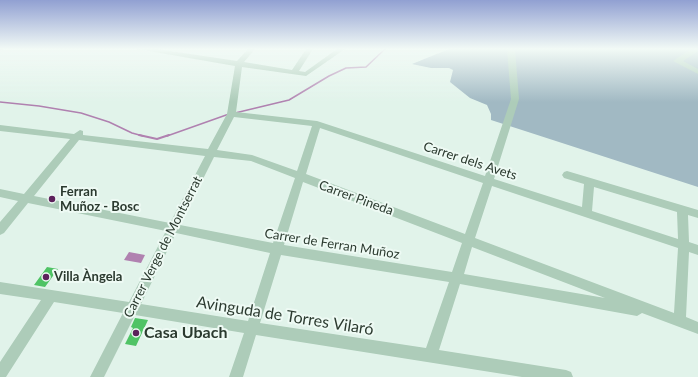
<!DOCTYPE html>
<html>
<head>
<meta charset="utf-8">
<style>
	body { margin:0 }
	canvas { display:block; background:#e1f3ea }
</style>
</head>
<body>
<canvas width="698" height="377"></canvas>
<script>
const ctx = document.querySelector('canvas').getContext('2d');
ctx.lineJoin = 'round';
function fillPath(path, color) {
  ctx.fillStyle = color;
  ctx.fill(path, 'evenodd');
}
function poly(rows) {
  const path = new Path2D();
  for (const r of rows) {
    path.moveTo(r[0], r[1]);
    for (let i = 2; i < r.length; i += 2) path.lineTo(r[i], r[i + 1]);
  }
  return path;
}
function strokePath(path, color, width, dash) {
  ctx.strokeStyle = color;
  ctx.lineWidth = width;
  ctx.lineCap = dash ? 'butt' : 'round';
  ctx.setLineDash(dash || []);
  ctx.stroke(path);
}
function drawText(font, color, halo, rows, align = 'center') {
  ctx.font = font + ' Lato,sans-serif';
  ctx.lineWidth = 4;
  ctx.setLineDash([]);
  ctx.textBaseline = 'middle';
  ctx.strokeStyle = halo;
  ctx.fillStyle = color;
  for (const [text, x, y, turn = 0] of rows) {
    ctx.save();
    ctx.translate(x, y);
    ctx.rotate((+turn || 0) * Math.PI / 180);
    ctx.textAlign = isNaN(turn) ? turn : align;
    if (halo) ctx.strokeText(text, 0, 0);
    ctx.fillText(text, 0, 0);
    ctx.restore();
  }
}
fillPath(poly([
	[449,49,698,49,698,187,491,120,491,114,487,105,470,98,450,82,453,70,449,68,431,68,412,64]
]), '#a1b9c3');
fillPath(poly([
	[129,252,145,255,141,263,124,260]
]), '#b081b0');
strokePath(poly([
	[0,50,2,49],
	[0,102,39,106,81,113,109,122,132,133,143,136],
	[235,113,289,100,329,76,346,68,366,67,385,49],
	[167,136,229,114]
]), '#b081b0', 1.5);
strokePath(poly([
	[139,135,157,139,169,135]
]), '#b081b0', 2);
fillPath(poly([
	[47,267,58,269,45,287,34,285],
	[135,318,148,320,136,346,125,344,133,328,131,327]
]), '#4fc365');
fillPath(poly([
	[137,49,157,49,237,61,248,49,255,49,244,62,292,70,306,49,313,49,299,71,305,72,337,49,345,49,306,76,242,67,236,112,317,121,485,176,511,99,507,49,515,49,519,99,494,179,582,207,584,184,564,178,562,175,564,172,567,171,698,210,698,218,688,215,689,242,698,245,698,255,689,252,686,317,698,322,698,334,642,313,637,316,460,284,439,350,566,370,571,372,573,377,522,377,256,335,243,377,229,377,244,333,135,315,104,377,90,377,123,313,54,302,6,377,0,377,0,362,41,300,0,294,0,282,129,302,166,231,28,203,4,233,0,235,0,222,18,201,0,197,0,189,24,194,70,139,0,131,0,125,74,134,80,130,83,131,83,135,208,149,227,114,235,66,137,49],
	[234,117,312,126,297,171,252,155,217,150,234,117],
	[320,128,483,183,465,234,306,174,320,128],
	[79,140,205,156,170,223,34,196,79,140],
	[214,157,251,161,295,178,273,243,180,225,214,157],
	[303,182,462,243,452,272,284,245,303,182],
	[492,186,678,248,674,313,475,238,492,186],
	[594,187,677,212,678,239,592,211,594,187],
	[176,233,270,253,248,321,141,304,176,233],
	[472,247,605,298,464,274,472,247],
	[281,255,449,282,426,348,260,323,281,255],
	[691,49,698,49,698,51,683,61,698,69,698,74,673,61,691,49]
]), '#adccb9');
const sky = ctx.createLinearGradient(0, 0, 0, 102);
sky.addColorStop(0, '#91a0d2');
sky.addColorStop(0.48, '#f2faf6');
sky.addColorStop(1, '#f2faf600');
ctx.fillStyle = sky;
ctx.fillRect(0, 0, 698, 102);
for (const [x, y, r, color] of [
	[52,199,4,"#5c215b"],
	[46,277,4,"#5c215b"],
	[136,333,4,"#5c215b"]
]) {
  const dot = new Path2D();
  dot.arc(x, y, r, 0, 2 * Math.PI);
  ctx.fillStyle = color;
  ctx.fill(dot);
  strokePath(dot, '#eefaf4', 1.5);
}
drawText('13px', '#2b3a2f', '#eefaf4', [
	["Carrer dels Avets",470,161,18],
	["Carrer Pineda",356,198,20],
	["Carrer de Ferran Muñoz",332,244,9],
	["Carrer Verge de Montserrat",163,247,-63]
]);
drawText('bold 13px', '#2b3a2f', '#eefaf4', [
	["Ferran",60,192],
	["Muñoz - Bosc",60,207],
	["Villa Àngela",54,277]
], 'left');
drawText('16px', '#2b3a2f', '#eefaf4', [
	["Avinguda de Torres Vilaró",285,316,9]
]);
drawText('bold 16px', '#2b3a2f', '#eefaf4', [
	["Casa Ubach",144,333]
], 'left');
</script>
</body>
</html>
